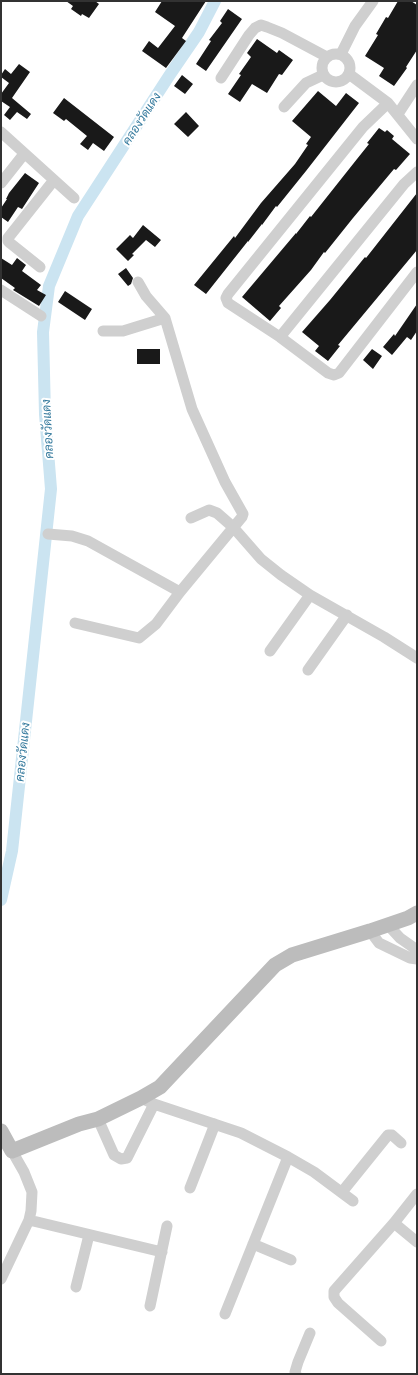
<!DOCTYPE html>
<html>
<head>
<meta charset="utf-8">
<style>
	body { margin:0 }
	#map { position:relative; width:418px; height:1375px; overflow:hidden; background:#fff; font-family:Quicksand,sans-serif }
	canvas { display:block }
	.frame { position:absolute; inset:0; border:2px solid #323232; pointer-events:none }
</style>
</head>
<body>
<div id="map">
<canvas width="418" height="1375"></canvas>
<div class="frame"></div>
</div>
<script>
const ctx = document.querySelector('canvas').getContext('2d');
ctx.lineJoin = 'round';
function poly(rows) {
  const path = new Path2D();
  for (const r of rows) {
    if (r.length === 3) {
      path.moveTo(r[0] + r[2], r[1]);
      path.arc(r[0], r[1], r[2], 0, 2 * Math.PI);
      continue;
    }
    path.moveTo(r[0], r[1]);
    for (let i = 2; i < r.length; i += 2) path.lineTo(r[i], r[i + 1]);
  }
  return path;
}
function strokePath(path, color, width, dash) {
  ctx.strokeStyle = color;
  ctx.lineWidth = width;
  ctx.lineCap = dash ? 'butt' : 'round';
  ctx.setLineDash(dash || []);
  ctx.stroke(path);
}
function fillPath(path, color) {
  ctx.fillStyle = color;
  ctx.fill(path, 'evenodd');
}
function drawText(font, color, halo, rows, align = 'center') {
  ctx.font = font + ' Quicksand,Sarabun,sans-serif';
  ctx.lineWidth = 4;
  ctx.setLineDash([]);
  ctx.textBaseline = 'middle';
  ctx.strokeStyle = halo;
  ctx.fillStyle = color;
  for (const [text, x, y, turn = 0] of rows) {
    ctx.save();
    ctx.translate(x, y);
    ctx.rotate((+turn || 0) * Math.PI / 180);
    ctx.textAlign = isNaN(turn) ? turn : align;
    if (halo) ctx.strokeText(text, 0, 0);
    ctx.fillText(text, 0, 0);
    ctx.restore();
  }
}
strokePath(poly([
	[1,900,12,851,51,489,45,414,43,332,49,286,78,216,169,76,199,32,215,1]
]), '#cbe4f1', 12);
fillPath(poly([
	[66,1,95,1,99,4,89,18,82,14,81,16,71,9,73,6],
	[162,1,206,1,182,38,186,41,166,68,142,51,149,41,158,48,175,26,155,12],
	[398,1,411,1,417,5,417,50,406,67,407,68,394,86,379,76,384,68,365,56,378,35,376,34,386,17,388,18],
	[228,9,242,19,206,71,196,64,211,41,209,40,222,23,220,21],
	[257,39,277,53,279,50,293,60,282,75,279,74,267,93,252,84,240,102,228,94,241,75,239,74,251,57,247,53],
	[19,64,30,72,12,98,31,114,27,119,17,112,10,120,4,115,10,107,1,101,1,94,9,83,1,77,1,75,5,69,11,74],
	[182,75,193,84,185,94,174,86],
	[318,91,336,106,346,93,359,103,306,171,277,207,276,206,262,225,262,224,248,242,248,241,206,294,194,285,234,236,235,238,261,203,295,164,308,145,306,144,311,137,292,121],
	[64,98,114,137,104,151,93,143,88,150,80,144,87,136,66,119,64,121,53,113],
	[186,112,199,126,188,137,174,124],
	[379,128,385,132,387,130,394,136,392,139,410,154,396,170,394,169,353,218,325,253,324,252,311,270,279,306,281,308,270,321,242,297,296,233,296,234,310,216,311,217,357,159,369,144,367,143],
	[25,173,39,183,22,209,18,207,8,222,1,217,1,208,7,199,6,199,9,193],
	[417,193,417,250,338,345,340,346,328,361,315,351,319,346,302,332,330,300,365,257,366,258],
	[143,225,161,240,155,247,146,240,132,254,134,255,128,261,116,249,130,235,133,238],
	[1,258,12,265,17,258,26,265,22,271,41,285,37,290,46,295,39,306,13,290,15,288,1,278],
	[126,268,133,278,131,284,128,286,118,274],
	[65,291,92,309,85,320,58,302],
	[417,304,417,331,411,340,407,337,392,355,383,347,394,334,395,336],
	[137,349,160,349,160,364,137,364],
	[372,349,382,356,373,369,363,360]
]), '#191919');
strokePath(poly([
	[336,68,14],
	[341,54,355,26,373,1],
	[349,74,388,103,417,139],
	[221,78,249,35,255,28,261,25,267,27,282,33,327,57],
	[388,103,363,127,228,294,226,298,228,303,280,337,328,373,334,375,339,373,417,272],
	[284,107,306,83,323,75],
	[398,114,417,85],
	[1,132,74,198],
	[1,183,24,154],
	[40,267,10,243,8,241,8,238,54,180],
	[1,290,41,316],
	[103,331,123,331,165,318],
	[280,337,404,184,417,172],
	[191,518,209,510,217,513,233,527,261,559,281,575,310,595,384,637,417,658],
	[48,534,72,536,88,541,180,592],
	[75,623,139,638,156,624,180,592,242,517,243,514,225,482,192,409,165,318,146,296,138,282],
	[270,651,310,595],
	[308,670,347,615],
	[388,925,400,938,417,950],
	[370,931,379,943,410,958,417,959],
	[141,1098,154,1104,241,1133,288,1157,314,1172,353,1201],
	[98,1119,114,1155,121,1159,127,1158,154,1104],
	[190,1188,215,1124],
	[342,1192,388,1135,392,1135,401,1143],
	[29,1220,162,1252],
	[394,1223,417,1242],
	[253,1244,291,1260],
	[1,1279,29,1220,31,1211,32,1192,24,1172,12,1151],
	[76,1287,89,1235],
	[150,1306,167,1226],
	[225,1314,288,1157],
	[381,1341,338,1303,334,1297,334,1291,394,1223,417,1194],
	[296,1374,295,1372,298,1362,310,1333]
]), '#cfcfcf', 11);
strokePath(poly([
	[1,1131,12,1151,79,1124,98,1119,141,1098,160,1087,275,965,292,955,370,931,408,918,417,913]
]), '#bcbcbc', 15);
drawText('italic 12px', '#367b9e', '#fff', [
	["คลองวัดแดง",142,119,-57],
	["คลองวัดแดง",48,429,-93],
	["คลองวัดแดง",23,752,-84]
]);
</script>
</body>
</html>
